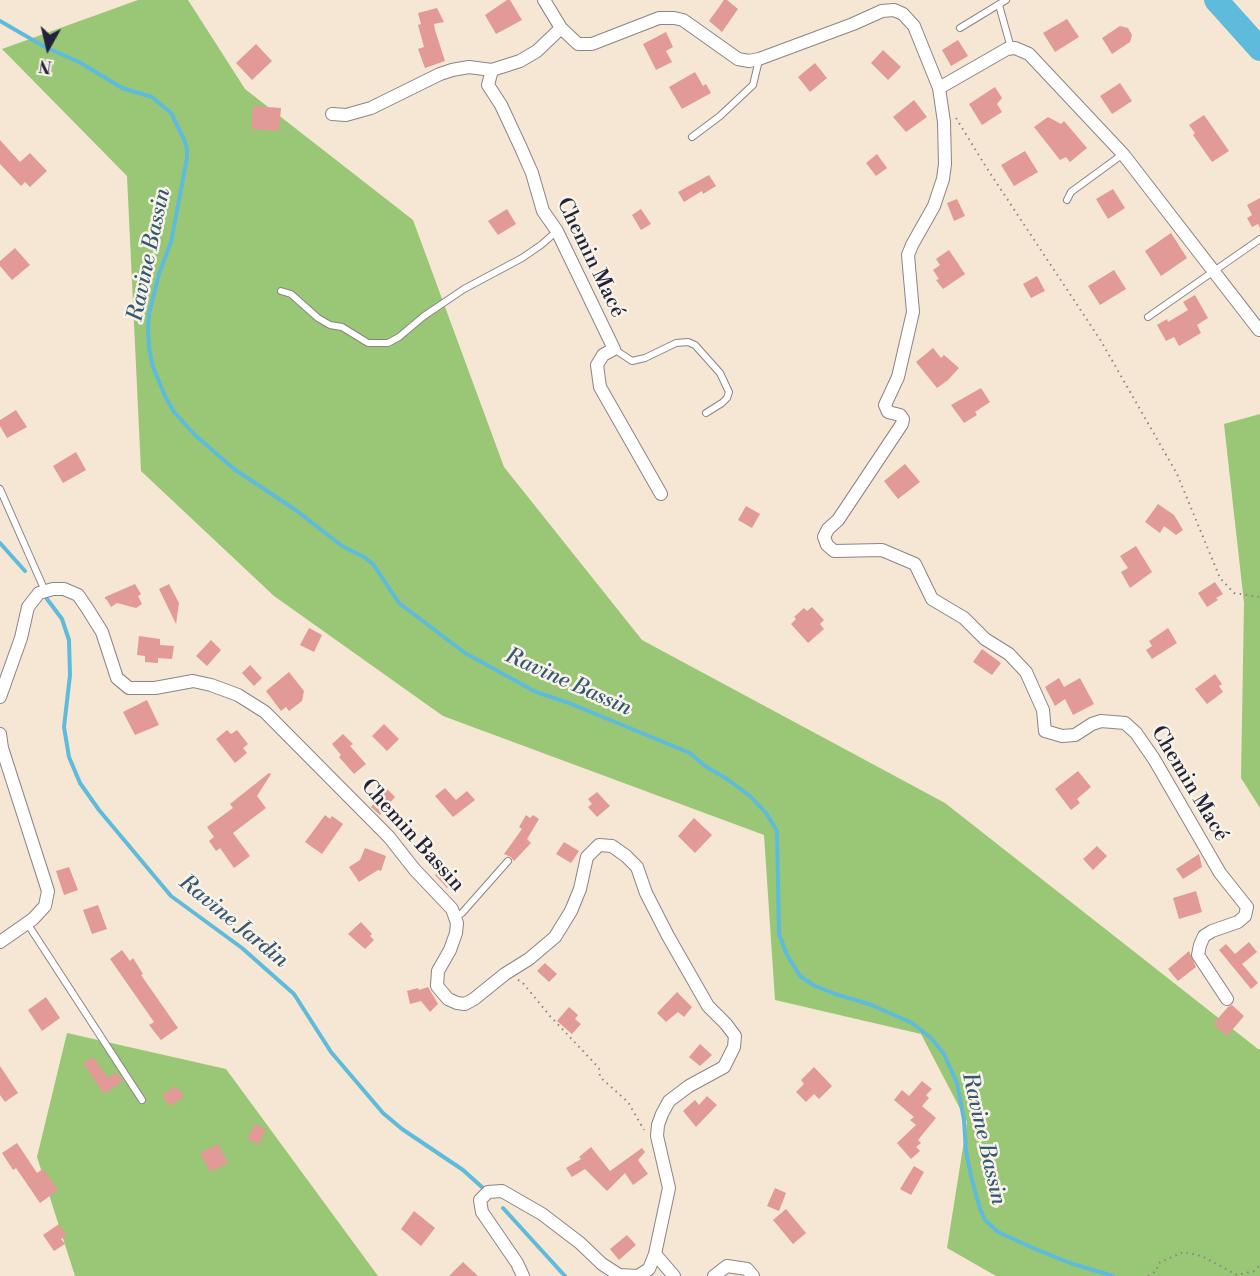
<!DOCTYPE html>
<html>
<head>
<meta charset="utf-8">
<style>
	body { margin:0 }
	#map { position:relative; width:1260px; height:1276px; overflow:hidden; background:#f5e7d3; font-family:"Libre Bodoni",serif }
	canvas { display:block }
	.north { position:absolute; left:18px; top:18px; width:60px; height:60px; -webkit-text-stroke:4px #f7f3e8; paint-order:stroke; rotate:188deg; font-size:16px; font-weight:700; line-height:24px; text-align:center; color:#22223b }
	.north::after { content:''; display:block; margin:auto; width:21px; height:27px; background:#22223b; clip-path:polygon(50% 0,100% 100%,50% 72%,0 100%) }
</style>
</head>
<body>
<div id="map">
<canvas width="1260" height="1276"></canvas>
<div class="north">N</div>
</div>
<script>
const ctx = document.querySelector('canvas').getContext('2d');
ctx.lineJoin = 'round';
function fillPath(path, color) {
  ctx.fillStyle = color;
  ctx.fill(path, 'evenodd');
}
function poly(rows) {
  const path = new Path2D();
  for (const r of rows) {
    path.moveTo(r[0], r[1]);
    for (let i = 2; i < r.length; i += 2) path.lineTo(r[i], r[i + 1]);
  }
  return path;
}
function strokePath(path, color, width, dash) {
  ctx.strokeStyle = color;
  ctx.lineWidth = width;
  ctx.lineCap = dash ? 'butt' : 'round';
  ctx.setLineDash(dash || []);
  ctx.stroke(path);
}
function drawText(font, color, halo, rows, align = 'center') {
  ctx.font = font + ' "Libre Bodoni",serif';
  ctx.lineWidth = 5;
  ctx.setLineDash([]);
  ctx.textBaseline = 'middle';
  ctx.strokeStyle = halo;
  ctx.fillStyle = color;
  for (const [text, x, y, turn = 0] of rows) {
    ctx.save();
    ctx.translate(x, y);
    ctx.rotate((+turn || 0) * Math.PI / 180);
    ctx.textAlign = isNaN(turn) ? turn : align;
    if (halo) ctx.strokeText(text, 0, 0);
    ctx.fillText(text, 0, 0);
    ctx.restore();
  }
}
fillPath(poly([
	[138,0,188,0,245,89,413,220,504,467,642,640,945,803,1258,1049,1260,1049,1260,1276,996,1276,947,1248,967,1122,921,1034,775,1000,764,835,443,716,274,596,141,471,127,176,2,49],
	[1260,414,1260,808,1241,778,1244,603,1224,424],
	[67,1033,226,1069,378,1276,75,1276,37,1157]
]), '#9ac775');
strokePath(poly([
	[0,21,45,47,79,62,122,88,152,97,171,113,184,139,187,149,187,158,171,242,159,274,149,314,148,328,149,348,153,367,165,396,174,412,195,435,234,469,297,511,342,546,364,557,373,564,399,603,465,653,536,692,569,703,690,753,705,766,727,779,750,796,766,813,777,831,779,934,787,955,800,976,813,985,835,994,869,1004,912,1023,931,1038,944,1054,957,1083,964,1120,966,1151,971,1176,980,1209,985,1220,998,1232,1033,1248,1070,1263,1113,1276],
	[0,543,25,571],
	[47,599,62,619,69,640,70,675,64,727,69,757,80,783,99,810,171,896,242,948,294,994,331,1052,383,1113,402,1129,463,1170,483,1188],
	[503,1208,565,1276]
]), '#5ebbdc', 4);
strokePath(poly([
	[1216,0,1260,49]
]), '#5ebbdc', 24);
fillPath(poly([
	[507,0,510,0,522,20,496,34,485,15],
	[724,0,727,0,738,9,722,32,709,21],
	[437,8,444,22,434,24,435,30,445,61,425,68,418,49,424,47,418,25,421,24,418,13],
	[1067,19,1079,37,1055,52,1043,33],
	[1120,26,1128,28,1132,35,1130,42,1112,54,1102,38],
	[666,32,673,47,666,51,672,62,656,70,643,44],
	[958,40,968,56,951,66,942,50],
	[256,44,272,61,252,80,236,63],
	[883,50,901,67,888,80,871,63],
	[815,63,827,78,810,92,798,77],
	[695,72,703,86,706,84,711,93,682,109,669,87],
	[1120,83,1132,101,1112,114,1100,96],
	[995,87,1002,98,997,104,1002,112,982,125,969,104],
	[914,100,927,117,906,132,893,117],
	[253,106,281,108,279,131,251,129],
	[1204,115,1229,151,1212,162,1193,135,1195,133,1189,125],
	[1048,117,1061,124,1064,121,1087,148,1070,162,1066,157,1060,160,1034,127],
	[0,140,20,162,30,153,47,171,30,187,25,182,21,186,0,164],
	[1025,151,1038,172,1014,186,1001,165],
	[877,154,887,168,876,176,866,163],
	[709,175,716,186,703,194,702,191,684,202,678,192],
	[1113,189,1125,208,1108,219,1096,199],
	[1260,198,1260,228,1258,224,1252,227,1247,218,1252,215,1247,205],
	[957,199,965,216,954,221,947,203],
	[507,209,516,224,498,235,488,221],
	[641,209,651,224,641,230,632,215],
	[1171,233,1187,258,1161,276,1145,251],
	[15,248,30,265,12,280,0,266,0,261],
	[949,250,965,274,943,289,936,280,939,279,933,270,940,265,936,259],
	[1114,270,1126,289,1100,305,1088,286],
	[1037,276,1045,291,1031,298,1023,284],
	[1195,295,1208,318,1197,325,1201,333,1179,346,1174,337,1166,341,1157,325,1167,319,1168,322,1188,310,1183,302],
	[933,348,941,358,944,355,959,368,948,380,937,388,916,362],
	[981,388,990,402,975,412,977,415,964,423,951,405],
	[16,410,27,427,7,438,0,426,0,420],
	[76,452,86,470,63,483,53,466],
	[905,464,920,482,898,499,884,481],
	[1158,504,1174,515,1183,530,1176,535,1164,526,1160,533,1145,522],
	[746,506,760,514,752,528,738,520],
	[1136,546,1152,572,1130,588,1121,572,1128,568,1120,556],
	[1215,582,1223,594,1216,598,1218,600,1207,607,1198,593],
	[135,584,141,594,138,596,142,604,136,608,117,603,111,607,107,600,105,599,105,597],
	[169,584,179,603,176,624,159,589],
	[812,607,824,620,820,624,824,629,808,643,791,624,796,619,794,617,804,608,807,611],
	[309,628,322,635,314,652,300,645],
	[1168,628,1177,643,1152,659,1146,650,1152,646,1149,641],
	[139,636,160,639,160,645,174,646,172,659,158,658,158,663,145,662,145,656,137,655],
	[211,640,221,650,207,666,196,656],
	[982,649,1001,663,992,675,973,662],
	[250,665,262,678,254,686,242,673],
	[289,672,304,691,302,701,289,711,286,707,281,711,266,691],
	[1215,674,1222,684,1219,686,1223,692,1207,704,1195,689],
	[1059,678,1064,687,1080,678,1094,704,1073,715,1065,699,1055,706,1045,687],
	[147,700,159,725,135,735,123,712],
	[384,724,399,739,387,751,372,736],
	[227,730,231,734,237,730,248,744,243,748,247,753,235,763,216,739],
	[343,734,353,744,350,746,366,764,354,774,339,757,341,755,332,744],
	[1078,771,1091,787,1077,799,1080,803,1071,810,1055,789],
	[269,773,271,774,257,796,266,808,233,833,250,856,234,868,220,848,216,851,209,841,214,837,207,827,233,808,230,804],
	[445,788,456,800,467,791,475,800,453,817,435,796],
	[387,789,395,797,380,815,371,807],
	[597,792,610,806,597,817,588,807,592,804,588,799],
	[325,815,330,819,332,816,343,824,322,854,305,842],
	[526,815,530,818,533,815,539,819,527,839,531,843,514,861,511,857,504,854,522,829,519,827],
	[694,818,712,835,695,853,678,836],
	[564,842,579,851,571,863,556,854],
	[1097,846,1107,856,1093,870,1083,859],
	[365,848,386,856,381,871,378,870,359,882,349,867,360,860],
	[1199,854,1202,867,1183,879,1176,869],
	[444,866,457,879,447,888,435,875],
	[69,867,78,890,64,895,56,871],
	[1196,891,1202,912,1179,919,1173,898],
	[98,905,107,929,92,934,83,910],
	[361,922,372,934,370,936,374,940,365,949,348,934],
	[1249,942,1257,952,1242,964,1258,983,1251,989,1219,950,1226,944,1235,954],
	[122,950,130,961,133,958,143,974,141,975,178,1028,161,1040,149,1025,154,1022,110,959],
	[1189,951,1196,967,1178,981,1168,969],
	[545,963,557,974,549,982,537,971],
	[428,987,438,1004,430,1012,421,1001,410,1004,407,991,418,988,419,990],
	[677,992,692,1007,684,1017,678,1012,666,1022,657,1013],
	[46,997,60,1018,42,1031,28,1010],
	[1232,1005,1244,1016,1227,1036,1213,1024,1228,1007],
	[569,1007,578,1015,575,1019,581,1024,572,1034,557,1021],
	[700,1044,712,1055,700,1066,689,1057],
	[93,1057,108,1078,116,1072,123,1081,104,1094,83,1063],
	[0,1066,18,1093,5,1102,0,1095],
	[814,1067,832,1086,819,1099,814,1094,806,1102,796,1092,804,1084,801,1080],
	[922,1081,932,1089,926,1095,929,1098,922,1106,936,1118,918,1140,921,1143,916,1147,920,1151,911,1159,897,1143,916,1125,910,1120,914,1117,894,1100,902,1090,909,1096],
	[176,1086,184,1097,170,1106,162,1095],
	[707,1096,717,1105,696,1127,683,1111,695,1100,699,1105],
	[255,1124,266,1130,258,1145,247,1139],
	[17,1143,37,1173,43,1169,58,1190,40,1203,16,1168,13,1170,2,1153],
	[218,1144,228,1163,210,1172,200,1153],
	[591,1147,610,1171,642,1148,645,1152,638,1160,648,1174,633,1185,625,1173,607,1191,585,1169,572,1177,566,1168,581,1159,579,1157],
	[914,1166,924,1172,911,1195,900,1189],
	[775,1188,786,1193,779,1211,767,1206],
	[786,1209,806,1233,793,1244,773,1220],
	[414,1211,435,1228,421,1246,401,1229],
	[59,1224,67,1236,61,1239,65,1244,54,1251,43,1235],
	[627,1235,636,1245,619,1260,610,1249],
	[463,1262,478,1276,449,1276]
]), '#e19a96');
const lane = poly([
	[999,5,1011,48],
	[960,28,1006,0],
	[692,137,720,116,753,85,759,60],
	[1067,200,1071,192,1123,154],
	[281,291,291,294,318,318,330,325,342,327,368,343,388,343,399,337,424,316,464,289,522,258,541,245,557,231],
	[1148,317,1260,239],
	[614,349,632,361,645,358,676,343,688,342,695,345,720,373,729,392,727,398,722,403,706,413],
	[0,489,45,591],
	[456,917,462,913,508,861],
	[27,923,142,1100]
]);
const street = poly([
	[544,0,561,28,578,44,592,44,659,18,674,18,683,20,738,59,749,61,759,59,853,24,882,11,894,10,903,14,914,26,939,88,944,122,945,164,943,179,934,206,912,245,908,255,913,312,898,377,885,405,888,412,900,415,903,419,902,424,838,520,828,529,824,537,827,545,834,551,882,550,915,564,932,599,964,618,985,639,1009,654,1026,672,1043,710,1045,731,1062,736,1075,735,1092,724,1101,721,1125,723,1136,733,1154,759,1220,873,1247,907,1245,916,1238,922,1212,931,1204,936,1200,945,1198,955,1227,999],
	[561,28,537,51,520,61,492,70,488,85,501,105,521,148,532,173,543,211,557,231,614,349,603,355,597,365,600,387,661,494],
	[939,88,1007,49,1015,48,1029,54,1123,154,1259,330],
	[332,114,346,115,371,108,440,74,452,70,469,67,492,70],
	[0,697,21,638,28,607,39,593,53,589,64,589,78,595,87,608,102,632,117,678,129,688,155,688,193,681,211,685,238,695,265,712,389,837,415,870,452,909,457,923,456,933,450,950,438,971,437,986,448,999,457,1003,465,1004,474,999,505,974,529,959,555,937,571,911,580,889,587,857,599,845,612,846,626,856,637,867,646,893,668,936,708,1006,726,1024,735,1036,734,1047,724,1067,689,1086,669,1101,662,1114,658,1125,657,1136,669,1188,655,1254,649,1269,638,1276,619,1275,602,1264,580,1243,542,1214,502,1191,488,1192,480,1200,482,1212,517,1263,523,1276],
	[0,734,2,748,48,891,45,906,33,919,0,942],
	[655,1254,674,1276],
	[714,1276,727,1266,747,1269,753,1276]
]);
strokePath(lane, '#8c8487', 8);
strokePath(street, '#8c8487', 14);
strokePath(poly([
	[956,118,986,167,1101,341,1177,474,1220,578,1234,593,1260,597],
	[518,980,522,982,550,1016,599,1068,600,1077,628,1102,644,1130],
	[1148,1276,1156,1271,1159,1263,1183,1252,1202,1256,1237,1275,1254,1271,1260,1265]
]), '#8c8487', 2, [1.5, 4.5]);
strokePath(lane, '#fff', 6);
strokePath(street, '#fff', 12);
drawText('21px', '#22223b', '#f7f3e8', [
	["Chemin Macé",590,258,64],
	["Chemin Macé",1189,784,59],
	["Chemin Bassin",412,836,48]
]);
drawText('italic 22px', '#375873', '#f7f3e8', [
	["Ravine Bassin",150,255,-78],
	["Ravine Bassin",568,683,24],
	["Ravine Jardin",233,922,39],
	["Ravine Bassin",983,1139,77]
]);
</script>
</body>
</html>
